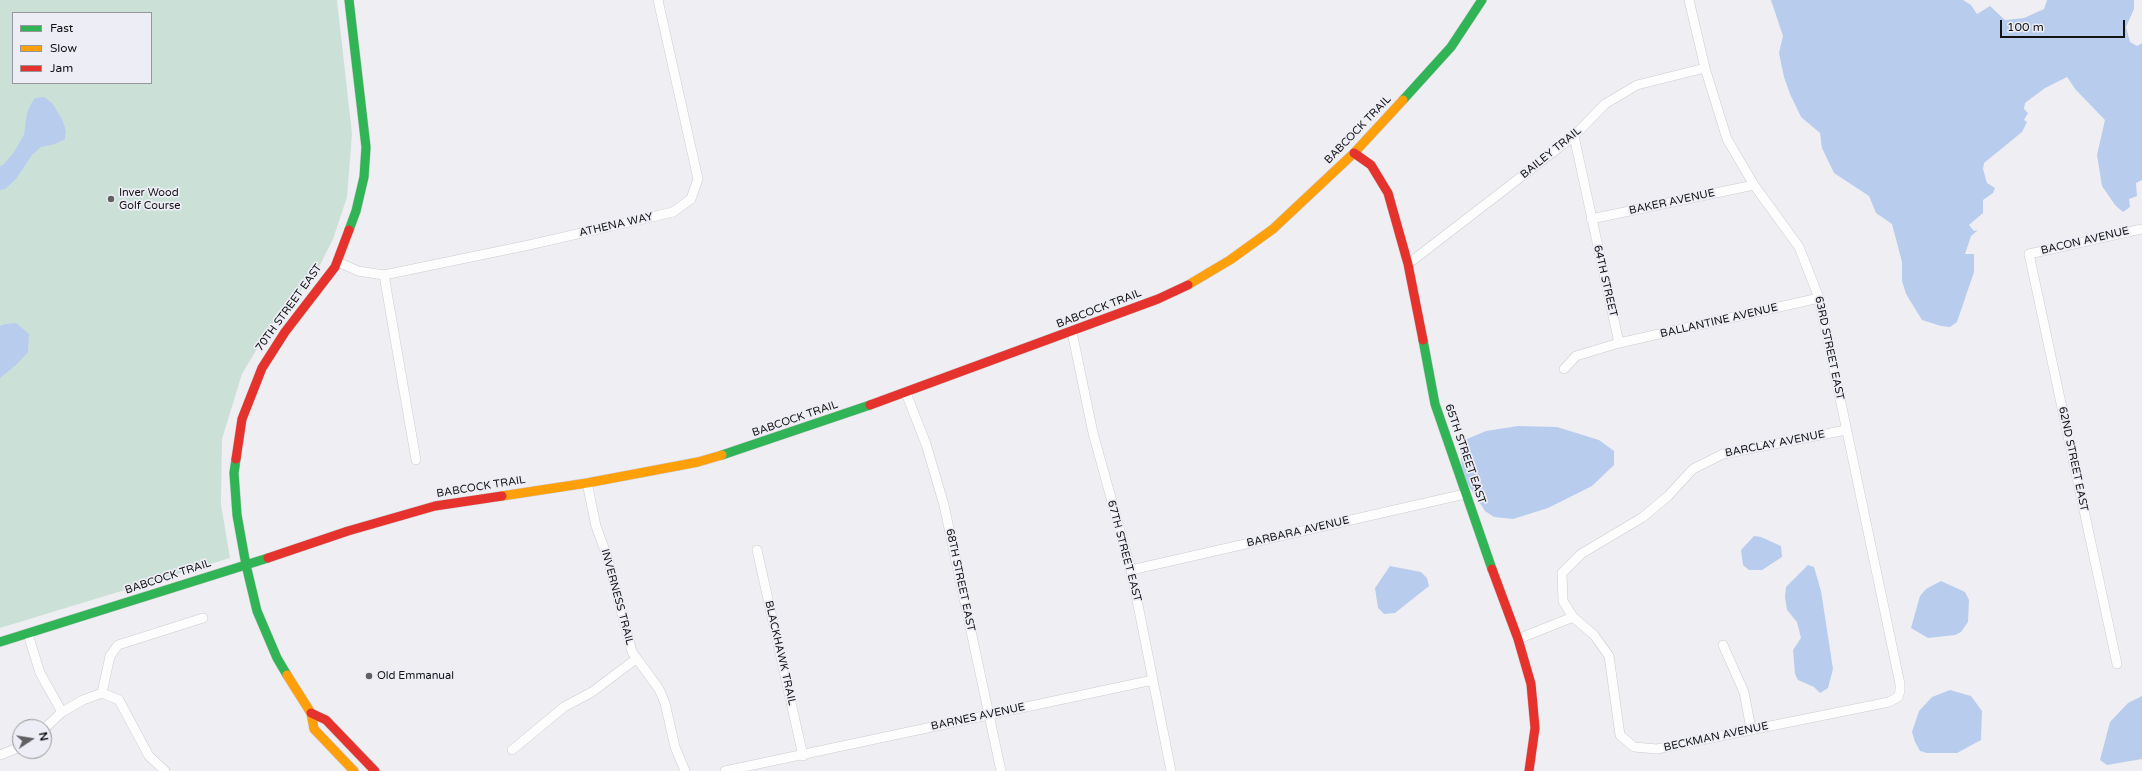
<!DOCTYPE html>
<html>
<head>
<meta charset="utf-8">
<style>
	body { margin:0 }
	#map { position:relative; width:2142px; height:771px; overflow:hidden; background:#efeff3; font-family:"Varela Round",sans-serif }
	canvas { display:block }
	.legend { position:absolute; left:12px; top:12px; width:140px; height:72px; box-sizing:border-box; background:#ededf5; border:1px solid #96969b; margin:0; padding:5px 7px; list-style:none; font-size:12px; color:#131315 }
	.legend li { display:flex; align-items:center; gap:8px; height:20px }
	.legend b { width:20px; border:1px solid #96969b }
	.north { position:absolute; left:12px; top:719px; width:40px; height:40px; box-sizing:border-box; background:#ededf5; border:1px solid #96969b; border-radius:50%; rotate:78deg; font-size:11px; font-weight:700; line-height:16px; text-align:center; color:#131315 }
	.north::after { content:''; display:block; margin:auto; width:14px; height:18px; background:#606063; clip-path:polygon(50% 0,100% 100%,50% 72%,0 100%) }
	.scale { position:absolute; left:2000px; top:20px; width:125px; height:18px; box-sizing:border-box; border:2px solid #131315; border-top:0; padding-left:5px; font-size:12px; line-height:14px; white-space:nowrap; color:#131315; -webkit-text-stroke:3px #ededf5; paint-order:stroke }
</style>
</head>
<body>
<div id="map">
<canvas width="2142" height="771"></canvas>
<ul class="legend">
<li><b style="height:5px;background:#30b455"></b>Fast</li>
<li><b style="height:5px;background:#ff9f0a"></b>Slow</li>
<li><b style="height:5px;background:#e5322d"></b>Jam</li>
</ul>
<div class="north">N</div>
<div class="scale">100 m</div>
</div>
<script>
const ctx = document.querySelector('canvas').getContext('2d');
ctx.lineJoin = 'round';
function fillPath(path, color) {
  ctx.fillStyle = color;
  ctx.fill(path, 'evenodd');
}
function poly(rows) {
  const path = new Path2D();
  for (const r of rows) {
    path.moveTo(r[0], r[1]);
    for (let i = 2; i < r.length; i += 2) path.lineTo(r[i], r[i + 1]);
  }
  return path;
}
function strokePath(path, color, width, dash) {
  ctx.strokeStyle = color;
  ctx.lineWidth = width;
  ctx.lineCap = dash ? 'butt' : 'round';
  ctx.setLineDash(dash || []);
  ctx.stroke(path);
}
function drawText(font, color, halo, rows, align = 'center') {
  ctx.font = font + ' "Varela Round",sans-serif';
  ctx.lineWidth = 3.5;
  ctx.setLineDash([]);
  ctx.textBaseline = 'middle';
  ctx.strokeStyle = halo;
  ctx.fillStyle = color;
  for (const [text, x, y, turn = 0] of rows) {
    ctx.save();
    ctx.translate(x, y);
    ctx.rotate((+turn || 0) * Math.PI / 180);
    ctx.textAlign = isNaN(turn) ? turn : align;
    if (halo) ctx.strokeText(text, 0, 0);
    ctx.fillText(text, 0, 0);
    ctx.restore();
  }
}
fillPath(poly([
	[0,0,337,0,352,134,347,197,333,239,316,273,270,327,242,374,222,439,221,504,230,558,0,628],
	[13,13,151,13,151,83,13,83]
]), '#cbe1d7');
fillPath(poly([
	[1771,0,1963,0,1971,5,1977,14,1990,6,2005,20,2024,18,2044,9,2047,0,2134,0,2134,9,2126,27,2130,42,2137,46,2142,43,2142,180,2136,183,2137,196,2129,199,2130,207,2123,212,2115,205,2102,186,2097,155,2105,120,2076,90,2067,77,2045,88,2025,103,2024,109,2028,113,2024,120,2027,122,2022,132,1984,163,1983,169,1987,183,1995,188,1993,193,1983,200,1983,213,1969,225,1974,231,1978,230,1971,236,1965,254,1974,254,1974,272,1957,322,1950,327,1941,326,1922,320,1906,294,1902,281,1902,262,1892,224,1876,213,1869,196,1834,173,1822,148,1820,133,1801,117,1790,94,1784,77,1779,53,1783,36],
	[44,97,52,103,62,119,66,131,65,139,55,144,41,147,32,155,16,179,5,189,0,190,0,166,3,165,14,152,24,135,27,113,31,104,35,98],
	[16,323,29,334,28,352,17,364,0,378,0,326,5,324],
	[1518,426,1557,427,1599,440,1614,451,1614,465,1592,486,1548,508,1513,519,1494,517,1485,511,1463,477,1460,448,1467,439,1486,431],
	[1754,536,1761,537,1781,546,1782,557,1762,570,1749,570,1743,565,1741,550],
	[1808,565,1814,567,1821,591,1833,669,1828,688,1820,693,1814,687,1798,680,1795,674,1793,650,1801,638,1797,622,1787,610,1785,597,1786,587],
	[1390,566,1421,572,1427,578,1429,586,1395,613,1384,614,1378,608,1375,588],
	[1941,581,1965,592,1969,600,1968,622,1961,632,1955,635,1928,638,1911,628,1920,596,1926,589],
	[1950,690,1971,696,1982,711,1981,740,1957,753,1927,753,1920,751,1915,742,1912,732,1919,711,1932,697],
	[2142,696,2142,759,2107,765,2100,760,2110,722,2128,703]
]), '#b8cced');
const street = poly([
	[1689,0,1705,68,1727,139,1754,185,1799,247,1819,298,1900,684,1900,691,1898,697,1889,702,1657,749,1634,747,1620,735,1609,656,1594,635,1573,617,1563,601,1562,573,1581,554,1643,517,1668,496,1693,469,1723,454,1846,430],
	[1574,136,1619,343],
	[1591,219,1754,185],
	[338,262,358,271,384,275,529,245,673,212,691,199,698,179,658,0],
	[1408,264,1574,136,1605,104,1637,85,1705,68],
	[384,275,416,460],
	[1072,332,1093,433,1131,570,1171,771],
	[1564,369,1576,356,1619,343,1819,298],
	[906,393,926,444,944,505,1001,771],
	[587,483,596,526,608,559,632,652,659,689,665,703,675,747,685,771],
	[757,550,803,756],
	[1131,570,1465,494],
	[28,634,40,673,62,712,44,729],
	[1518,639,1573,617],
	[1723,645,1744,692,1751,729],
	[2117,664,2029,254,2142,229],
	[102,693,110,656,118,645,203,618],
	[62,712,83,700,102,693,119,700,149,756,165,771],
	[512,750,564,707,592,692,636,659],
	[0,755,20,747],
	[725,771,1153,680]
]);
const fast = poly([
	[1403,100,1451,47,1482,0],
	[349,230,356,211,364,177,366,147,349,0],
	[1423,340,1435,404,1492,569],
	[722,455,870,405],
	[236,459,234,473,237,515,246,565,257,611,277,658,287,675],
	[0,642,268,558]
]);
const slow = poly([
	[1188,285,1230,260,1273,229,1354,153,1403,100],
	[502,496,587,483,698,462,722,455],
	[287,675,311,713,314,729,354,771]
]);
const jam = poly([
	[1354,153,1371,165,1388,193,1408,264,1423,340],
	[870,405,1158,299,1188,285],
	[236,459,242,419,262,368,285,332,335,267,349,230],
	[268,558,348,531,435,506,502,496],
	[1492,569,1518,639,1531,684,1535,728,1529,771],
	[311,713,326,720,375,771]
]);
strokePath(street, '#ccccd0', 10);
strokePath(fast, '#ccccd0', 10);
strokePath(slow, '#ccccd0', 10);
strokePath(jam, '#ccccd0', 10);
strokePath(street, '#fdfdfd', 9);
strokePath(fast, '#30b455', 9);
strokePath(slow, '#ff9f0a', 9);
strokePath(jam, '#e5322d', 9);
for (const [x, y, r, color] of [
	[111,199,4,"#606063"],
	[369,676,4,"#606063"]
]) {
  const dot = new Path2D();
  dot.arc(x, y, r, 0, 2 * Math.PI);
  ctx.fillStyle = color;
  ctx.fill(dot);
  strokePath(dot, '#ededf5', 1.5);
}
drawText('11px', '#131315', '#ededf5', [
	["BABCOCK TRAIL",1358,130,-46],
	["BAILEY TRAIL",1551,153,-39],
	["BAKER AVENUE",1672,202,-12],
	["ATHENA WAY",616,225,-13],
	["BACON AVENUE",2085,241,-13],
	["64TH STREET",1605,281,77],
	["70TH STREET EAST",289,308,-54],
	["BABCOCK TRAIL",1099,309,-21],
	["BALLANTINE AVENUE",1719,321,-13],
	["63RD STREET EAST",1829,348,78],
	["BABCOCK TRAIL",795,419,-19],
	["BARCLAY AVENUE",1775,444,-11],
	["65TH STREET EAST",1465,454,71],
	["62ND STREET EAST",2073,459,78],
	["BABCOCK TRAIL",481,487,-9],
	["BARBARA AVENUE",1298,532,-13],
	["67TH STREET EAST",1124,551,75],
	["BABCOCK TRAIL",168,577,-18],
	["68TH STREET EAST",960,580,78],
	["INVERNESS TRAIL",617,597,75],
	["BLACKHAWK TRAIL",780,653,77],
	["BARNES AVENUE",978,717,-12],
	["BECKMAN AVENUE",1716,737,-12]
]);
drawText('11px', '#131315', '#ededf5', [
	["Inver Wood",119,193],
	["Golf Course",119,206],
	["Old Emmanual",377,676]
], 'left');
</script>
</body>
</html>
